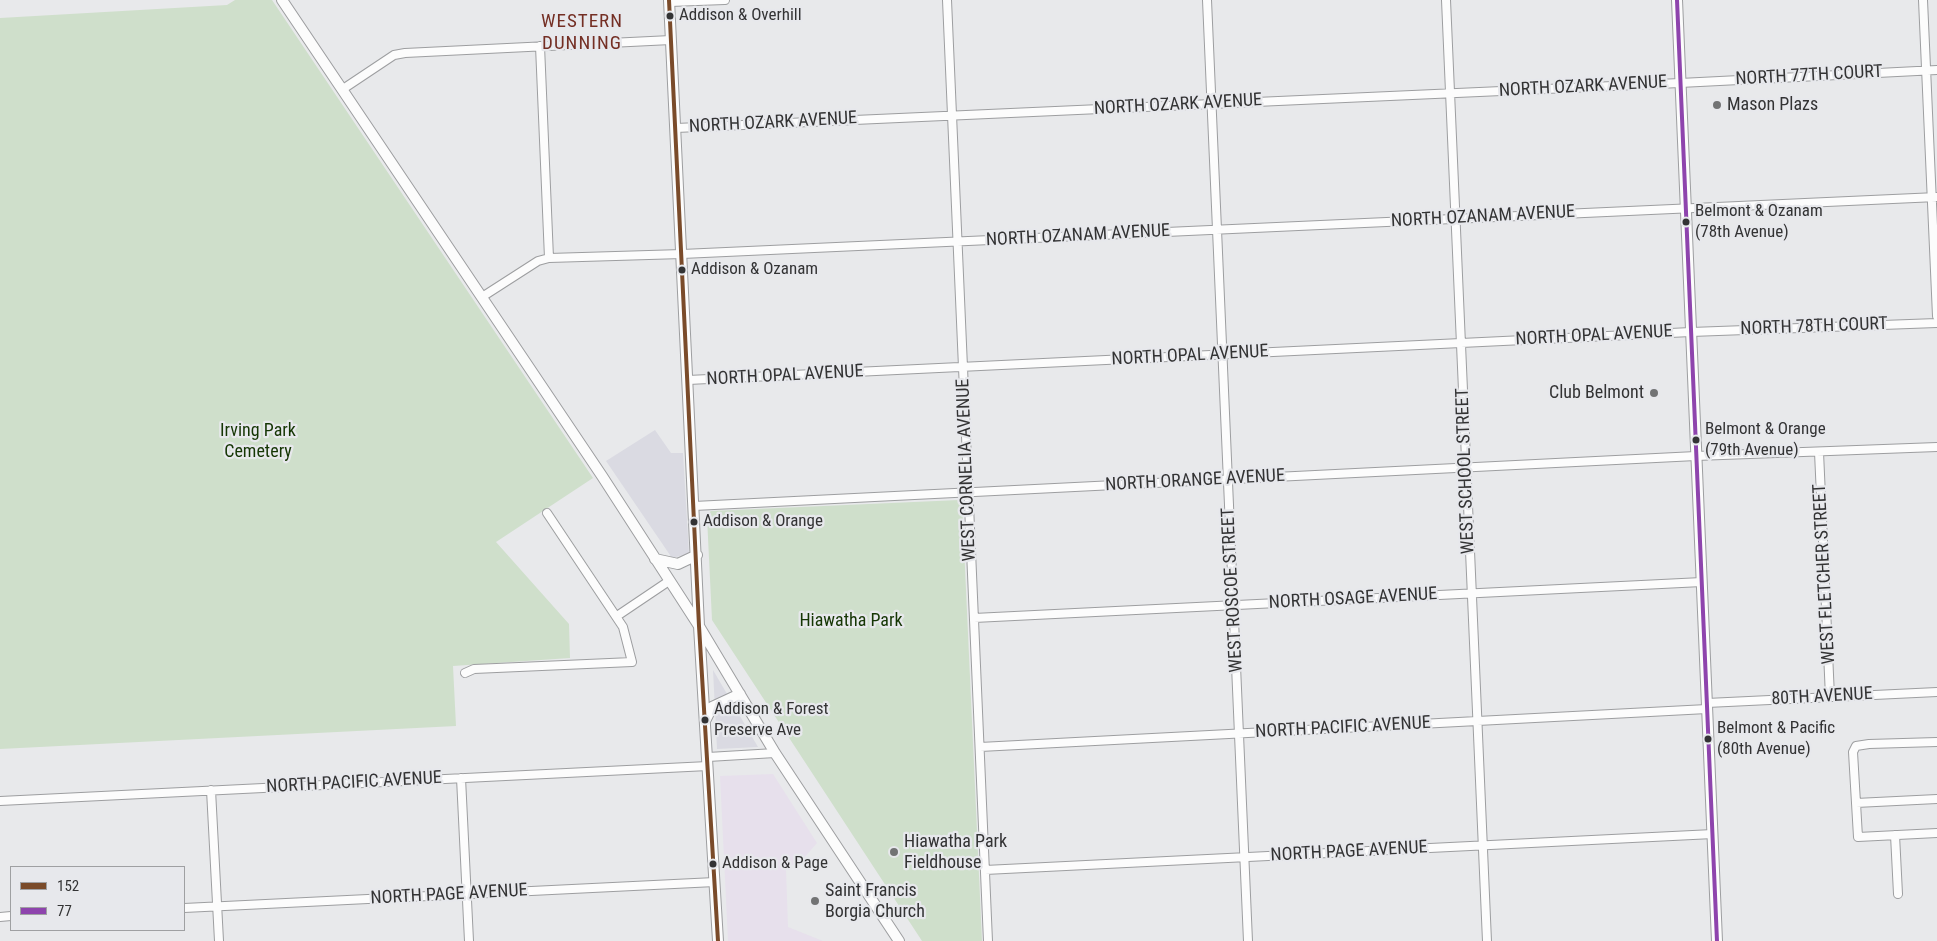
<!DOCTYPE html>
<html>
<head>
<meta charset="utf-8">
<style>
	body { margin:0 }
	#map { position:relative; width:1937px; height:941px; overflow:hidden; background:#e8e9eb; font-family:"Roboto Condensed",sans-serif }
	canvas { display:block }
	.legend { position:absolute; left:10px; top:866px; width:175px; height:65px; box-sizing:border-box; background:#e7e8ec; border:1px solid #9fa0a2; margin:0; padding:6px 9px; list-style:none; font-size:15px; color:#333334 }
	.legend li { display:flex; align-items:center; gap:10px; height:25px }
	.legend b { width:25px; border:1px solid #9fa0a2 }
</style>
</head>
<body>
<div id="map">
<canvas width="1937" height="941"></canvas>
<ul class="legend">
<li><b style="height:6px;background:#7a4b2a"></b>152</li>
<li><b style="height:6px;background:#8e44ad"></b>77</li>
</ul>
</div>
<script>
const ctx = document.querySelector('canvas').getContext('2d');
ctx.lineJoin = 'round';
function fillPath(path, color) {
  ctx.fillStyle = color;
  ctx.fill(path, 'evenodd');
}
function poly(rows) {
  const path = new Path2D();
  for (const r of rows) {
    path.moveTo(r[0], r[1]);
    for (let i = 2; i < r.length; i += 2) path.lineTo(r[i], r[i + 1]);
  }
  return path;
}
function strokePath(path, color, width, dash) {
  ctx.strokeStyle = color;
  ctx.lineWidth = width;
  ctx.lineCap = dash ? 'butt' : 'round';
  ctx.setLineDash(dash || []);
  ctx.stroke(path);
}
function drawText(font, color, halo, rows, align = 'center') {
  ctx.font = font + ' "Roboto Condensed",sans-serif';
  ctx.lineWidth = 4.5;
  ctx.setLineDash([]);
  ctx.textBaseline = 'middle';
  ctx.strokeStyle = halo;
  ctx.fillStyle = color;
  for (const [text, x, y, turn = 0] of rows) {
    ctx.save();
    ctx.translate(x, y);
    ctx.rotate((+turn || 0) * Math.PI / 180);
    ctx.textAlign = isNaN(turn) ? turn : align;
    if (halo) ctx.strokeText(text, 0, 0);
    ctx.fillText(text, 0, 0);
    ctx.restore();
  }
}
fillPath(poly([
	[655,430,671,453,683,453,689,554,672,558,606,461],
	[713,670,758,747,717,749]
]), '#dadae2');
fillPath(poly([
	[773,774,817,843,804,858,786,869,788,927,823,941,728,941,720,776]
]), '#e7e0ec');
fillPath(poly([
	[235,0,272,0,593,478,496,542,569,624,570,658,453,666,456,726,0,749,0,18,227,5],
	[959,500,962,502,982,941,922,941,712,620,707,517,708,513,711,511]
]), '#cfdfcb');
const street = poly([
	[947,0,988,941],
	[1207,0,1248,941],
	[1446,0,1487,941],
	[1923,0,1937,316],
	[670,2,725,0],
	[540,46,549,258],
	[343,89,394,55,405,53,671,40],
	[676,128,1680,83,1937,70],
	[482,297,538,261,549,258,682,254,1937,197],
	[688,380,1691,332,1937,323],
	[1819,452,1830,697],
	[694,506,1696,456,1937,447],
	[617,616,669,581],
	[974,618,1702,582],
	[465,673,474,669,632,662,623,627,547,513],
	[1707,703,1937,692],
	[1937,742,1869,744,1856,746,1853,752,1858,837,1937,833],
	[980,747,1707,709],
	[708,757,775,753],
	[461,778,469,941],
	[211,790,219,941],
	[0,801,708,766],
	[1856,803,1937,799],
	[1895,835,1898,894],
	[985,870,1713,834],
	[184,908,715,882],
	[0,917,11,916]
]);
const secondary = poly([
	[282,0,602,476,699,626,775,753,899,941],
	[669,0,699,626,718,941],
	[1677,0,1717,941],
	[655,559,678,564,697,555],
	[706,719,712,707,740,694]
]);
strokePath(street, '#9d9ea0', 10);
strokePath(secondary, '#9d9ea0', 12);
strokePath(street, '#fcfcfc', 8);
strokePath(secondary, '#fcfcfc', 10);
strokePath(poly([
	[669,0,699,626,718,941]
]), '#7a4b2a', 4);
strokePath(poly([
	[1677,0,1717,941]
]), '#8e44ad', 4);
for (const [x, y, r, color] of [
	[670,16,4.5,"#333334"],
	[1717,105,5,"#727374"],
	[1686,222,4.5,"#333334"],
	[682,270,4.5,"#333334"],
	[1654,393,5,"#727374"],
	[1696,440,4.5,"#333334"],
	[694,522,4.5,"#333334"],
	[705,720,4.5,"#333334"],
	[1708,739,4.5,"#333334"],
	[894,852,5,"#727374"],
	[713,864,4.5,"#333334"],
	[815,901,5,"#727374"]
]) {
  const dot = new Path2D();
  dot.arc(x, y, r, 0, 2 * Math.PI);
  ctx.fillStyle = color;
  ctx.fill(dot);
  strokePath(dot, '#e7e8ec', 2);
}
drawText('17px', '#333334', '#e7e8ec', [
	["Addison & Overhill",679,16],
	["Belmont & Ozanam",1695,212],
	["(78th Avenue)",1695,233],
	["Addison & Ozanam",691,270],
	["Belmont & Orange",1705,430],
	["(79th Avenue)",1705,451],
	["Addison & Orange",703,522],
	["Addison & Forest",714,710],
	["Preserve Ave",714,731],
	["Belmont & Pacific",1717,729],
	["(80th Avenue)",1717,750],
	["Addison & Page",722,864]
], 'left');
drawText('18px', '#333334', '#e7e8ec', [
	["NORTH 77TH COURT",1809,76,-3],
	["NORTH OZARK AVENUE",1583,87,-3],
	["NORTH OZARK AVENUE",1178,105,-3],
	["NORTH OZARK AVENUE",773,123,-3],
	["NORTH OZANAM AVENUE",1483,217,-3],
	["NORTH OZANAM AVENUE",1078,236,-3],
	["NORTH 78TH COURT",1814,327,-2],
	["NORTH OPAL AVENUE",1594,336,-3],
	["NORTH OPAL AVENUE",1190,356,-3],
	["NORTH OPAL AVENUE",785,376,-3],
	["WEST CORNELIA AVENUE",967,470,-92],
	["WEST SCHOOL STREET",1466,471,-92],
	["NORTH ORANGE AVENUE",1195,481,-3],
	["WEST FLETCHER STREET",1825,574,-93],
	["WEST ROSCOE STREET",1233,590,-93],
	["NORTH OSAGE AVENUE",1353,599,-3],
	["80TH AVENUE",1822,697,-3],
	["NORTH PACIFIC AVENUE",1343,728,-3],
	["NORTH PACIFIC AVENUE",354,783,-3],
	["NORTH PAGE AVENUE",1349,852,-3],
	["NORTH PAGE AVENUE",449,895,-3]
]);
drawText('18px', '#333334', '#e7e8ec', [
	["Mason Plazs",1727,105],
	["Club Belmont",1644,393,"right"],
	["Hiawatha Park",904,842],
	["Fieldhouse",904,863],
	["Saint Francis",825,891],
	["Borgia Church",825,912]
], 'left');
drawText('18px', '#153604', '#e7e8ec', [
	["Irving Park",258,431],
	["Cemetery",258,452],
	["Hiawatha Park",851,621]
]);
ctx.letterSpacing = '1px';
drawText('19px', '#742f24', '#e7e8ec', [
	["WESTERN",582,22],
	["DUNNING",582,44]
]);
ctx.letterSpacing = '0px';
</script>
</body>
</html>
